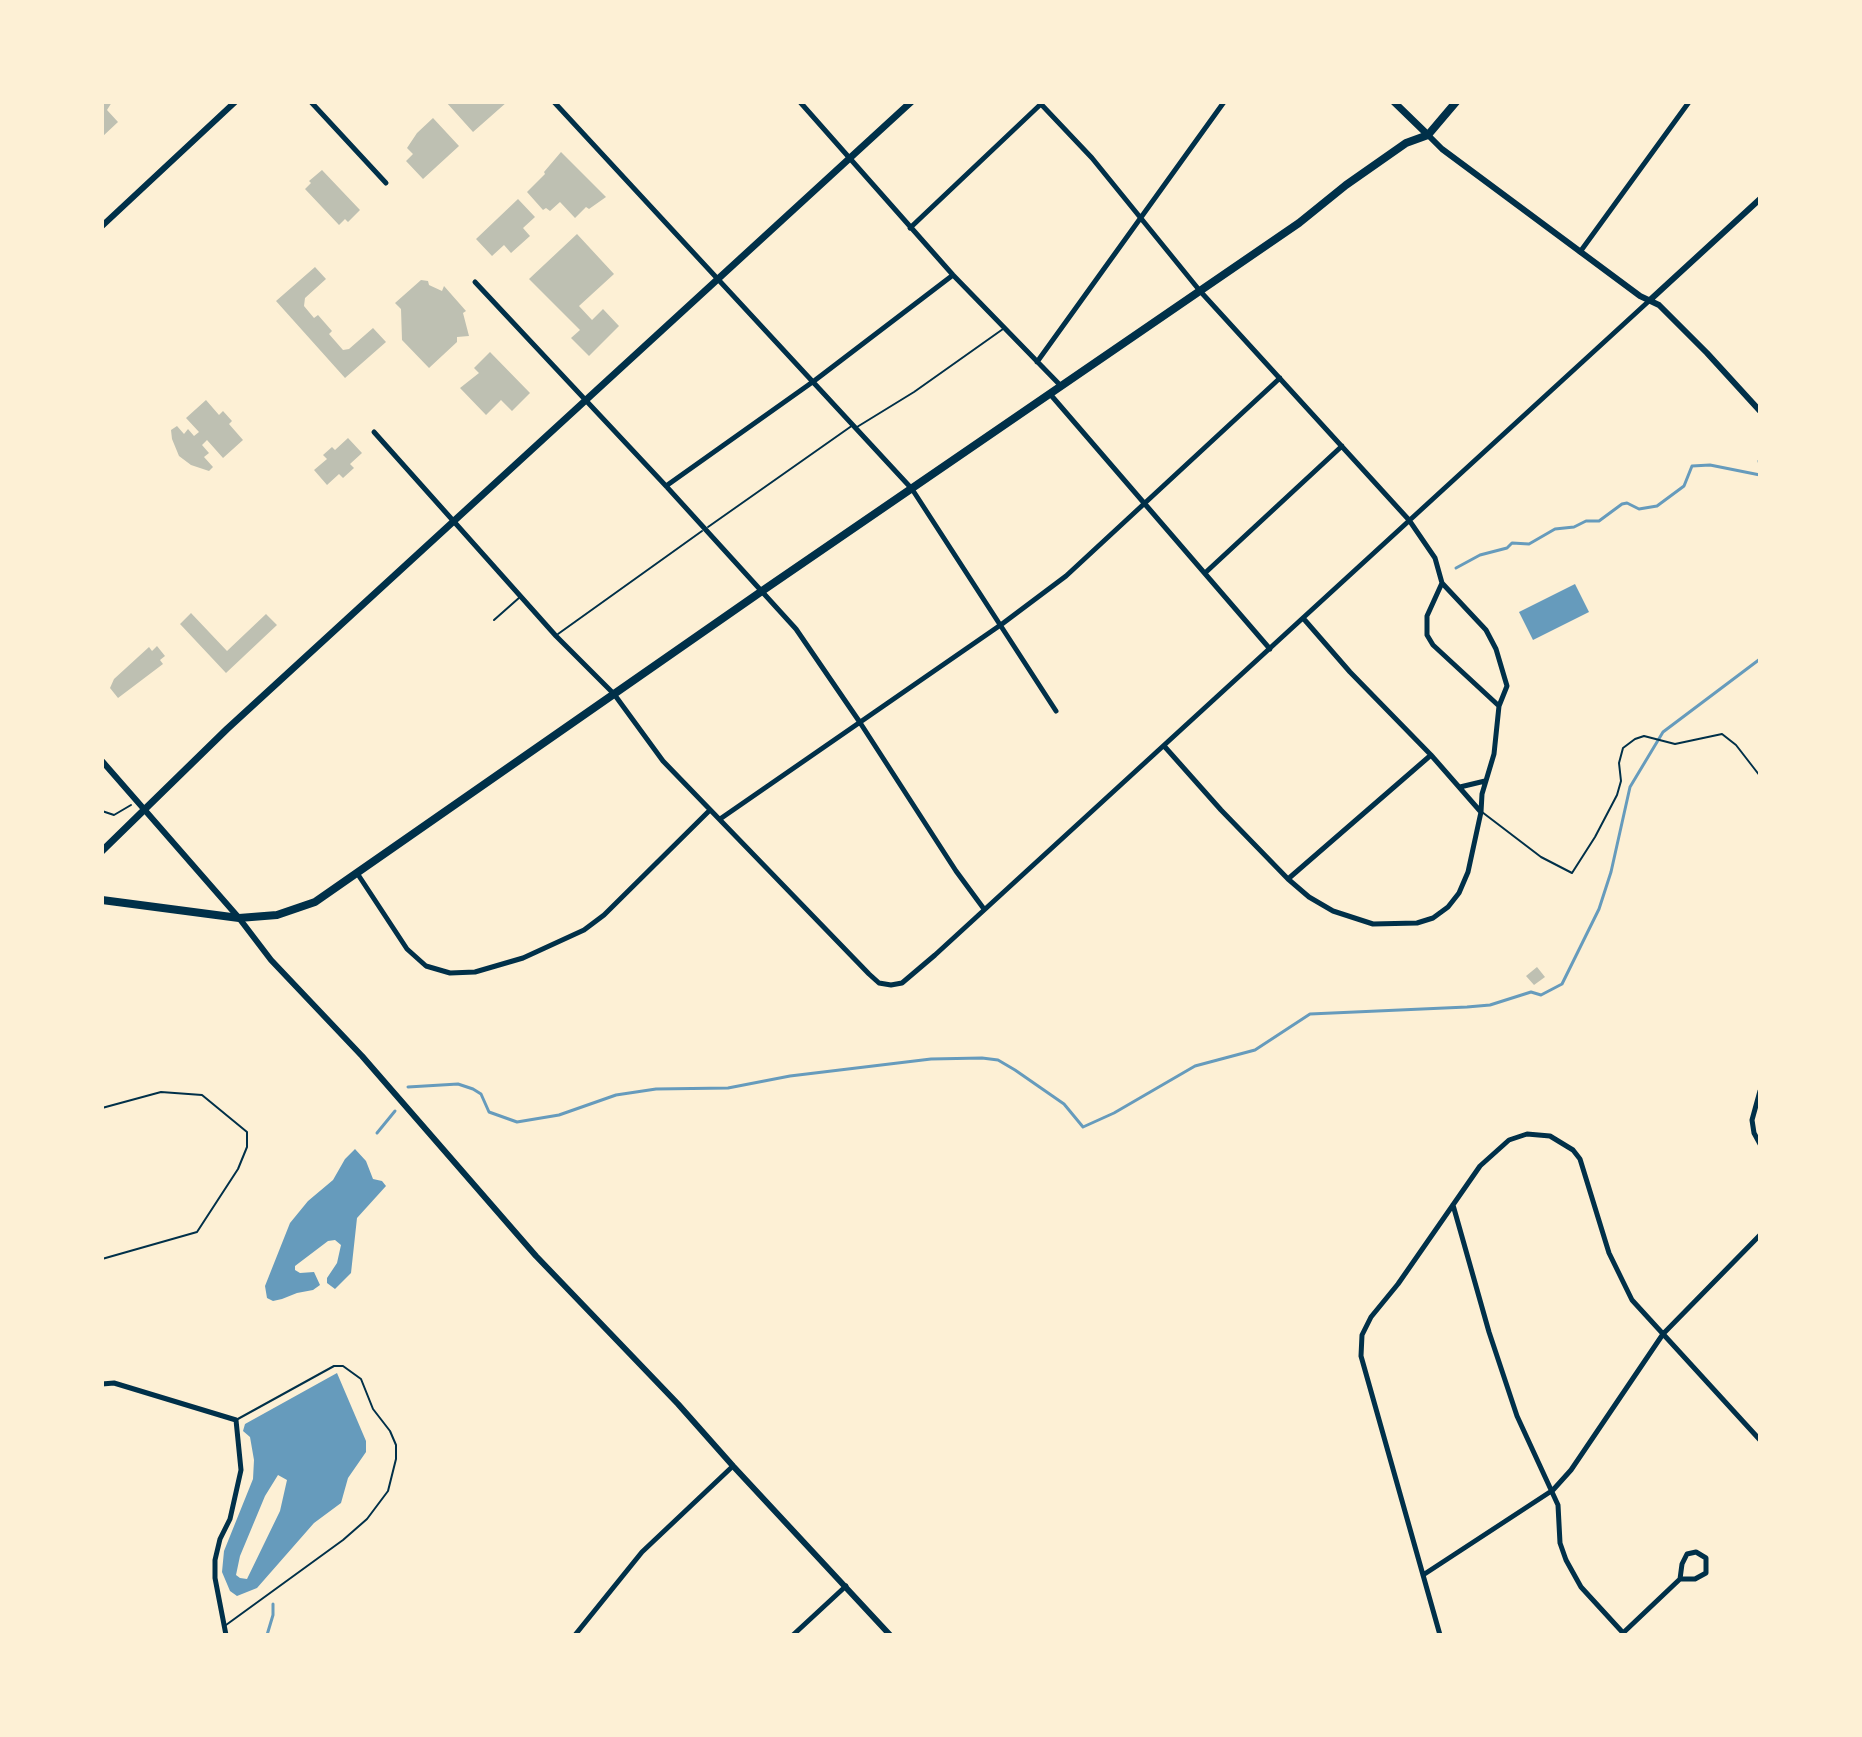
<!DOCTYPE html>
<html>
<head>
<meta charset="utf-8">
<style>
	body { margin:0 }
	#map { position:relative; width:1862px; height:1737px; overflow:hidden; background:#fdf0d5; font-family:Roboto,sans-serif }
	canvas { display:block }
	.frame { position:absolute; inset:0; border:104px solid #fdf0d5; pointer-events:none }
</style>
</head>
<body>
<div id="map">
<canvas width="1862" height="1737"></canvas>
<div class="frame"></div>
</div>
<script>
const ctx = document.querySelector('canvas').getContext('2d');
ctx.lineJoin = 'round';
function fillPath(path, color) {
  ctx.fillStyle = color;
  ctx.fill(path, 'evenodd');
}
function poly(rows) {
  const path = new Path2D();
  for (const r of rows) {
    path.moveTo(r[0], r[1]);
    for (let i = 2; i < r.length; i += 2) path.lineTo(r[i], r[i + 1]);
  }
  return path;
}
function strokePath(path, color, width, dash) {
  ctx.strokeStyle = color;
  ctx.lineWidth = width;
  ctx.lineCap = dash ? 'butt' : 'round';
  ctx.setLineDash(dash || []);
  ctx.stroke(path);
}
fillPath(poly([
	[1575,584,1589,612,1533,640,1519,612],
	[355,1149,366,1161,373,1179,382,1181,386,1186,357,1218,351,1273,335,1289,327,1283,327,1278,337,1263,341,1245,335,1240,328,1241,295,1266,295,1270,300,1273,314,1272,320,1285,313,1290,297,1293,282,1299,273,1301,267,1298,265,1286,290,1223,308,1201,333,1180,345,1159],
	[337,1373,366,1441,366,1452,348,1478,341,1503,314,1523,257,1588,237,1596,230,1591,222,1572,224,1551,253,1479,254,1460,250,1437,243,1431,245,1424],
	[278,1475,287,1480,280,1511,247,1579,240,1578,236,1575,240,1556,265,1496]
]), '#669bbc');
strokePath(poly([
	[1759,461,1760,465],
	[1456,568,1480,555,1507,548,1512,543,1529,544,1555,529,1574,527,1586,521,1599,521,1622,504,1627,503,1639,509,1657,506,1684,486,1692,466,1710,465,1760,475],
	[408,1087,458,1084,473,1089,481,1094,489,1112,517,1122,559,1115,616,1095,656,1089,728,1088,790,1076,931,1059,982,1058,998,1060,1015,1070,1064,1104,1083,1127,1114,1113,1195,1066,1255,1050,1310,1014,1467,1007,1490,1005,1531,992,1541,995,1562,984,1599,909,1611,872,1630,787,1663,732,1760,659],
	[377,1133,395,1111],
	[267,1635,273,1615,273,1604]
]), '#669bbc', 3);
fillPath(poly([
	[102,102,112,102,107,110,118,122,102,137],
	[446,102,507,102,473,132],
	[433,118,459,146,423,179,406,161,413,154,407,148,417,133],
	[561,152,606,197,589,209,586,207,575,218,560,202,550,211,546,208,543,210,527,192,545,174,544,172],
	[322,170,360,210,348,222,345,219,339,225,305,189,311,183,309,181],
	[518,199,535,217,523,228,530,236,511,253,504,245,492,256,476,239],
	[577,234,614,274,579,306,592,320,603,309,619,326,589,356,571,338,580,330,529,279],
	[315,267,326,279,305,298,304,306,314,318,318,315,332,331,329,334,343,350,349,349,373,328,386,342,345,378,276,301],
	[421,280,428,281,429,285,442,291,444,286,466,311,463,313,469,336,457,337,457,342,429,368,402,340,401,309,395,303],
	[490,352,530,393,512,411,501,400,486,415,460,388,479,373,474,368],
	[206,400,219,415,223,411,232,421,229,424,243,440,223,458,207,440,202,445,209,453,204,457,213,467,209,471,191,465,179,456,172,439,171,430,177,426,184,434,188,429,194,436,199,432,186,418],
	[348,438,362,453,350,464,354,468,343,478,339,474,327,485,314,470,327,459,323,455,332,447,335,450],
	[191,613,227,651,266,614,277,625,226,673,180,624],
	[157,646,165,656,160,660,163,664,118,698,110,688,114,679,149,647,152,651],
	[1537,967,1545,977,1534,985,1526,976]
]), '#bec0b2');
strokePath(poly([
	[102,811,114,815,131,805]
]), '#003049', 2);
strokePath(poly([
	[857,427,914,392,1003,329],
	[708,527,853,425],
	[494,620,520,597],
	[558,634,702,531],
	[1482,812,1541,857,1572,873,1595,837,1617,795,1621,781,1619,763,1623,748,1635,739,1644,736,1675,744,1722,734,1736,745,1760,776],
	[102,1108,161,1092,202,1095,247,1132,247,1147,238,1169,197,1232,102,1259],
	[226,1625,343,1540,367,1519,388,1491,396,1459,396,1445,390,1431,373,1409,361,1379,343,1366,334,1366,236,1420]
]), '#003049', 2);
strokePath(poly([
	[311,102,386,183],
	[554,102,912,489,1056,711],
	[800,102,953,275,1060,385],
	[1039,102,1092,158,1200,291,1409,520,1435,558,1442,583,1486,630,1496,649,1507,686,1499,706,1494,754,1482,794,1481,812,1468,872,1459,893,1448,907,1433,918,1417,923,1373,924,1333,911,1309,897,1288,879,1221,810,1165,747],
	[910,228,1042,103],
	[1580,252,1689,102],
	[475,282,666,486,796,629,859,721,956,871,984,909],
	[1037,362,1224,102],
	[1050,394,1270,649],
	[374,432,556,636,614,694,663,761,869,974,879,983,891,985,902,983,935,955,1650,300],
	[666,486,814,381,953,275],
	[1205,573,1342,446],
	[1442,583,1427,616,1427,635,1433,645,1499,706],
	[1303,618,1350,672,1431,755,1480,811],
	[1460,787,1485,781],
	[720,819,1002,624,1066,576,1280,378],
	[357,873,407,949,426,966,450,973,475,972,523,958,584,930,604,915,710,810],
	[1288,879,1431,755],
	[1760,1091,1752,1120,1754,1133,1760,1144],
	[1453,1205,1489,1332,1517,1416,1558,1505,1560,1543,1566,1560,1581,1587,1625,1635],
	[102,1384,114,1383,236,1420,241,1470,230,1519,220,1539,215,1560,215,1578,226,1635],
	[1423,1575,1553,1490,1571,1470,1663,1334,1760,1235],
	[1623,1633,1680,1579,1695,1579,1706,1573,1706,1558,1696,1552,1687,1554,1682,1564,1680,1579],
	[575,1635,642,1552,733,1466],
	[793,1635,846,1586],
	[1440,1635,1361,1356,1362,1335,1371,1317,1398,1284,1480,1166,1509,1140,1527,1134,1550,1136,1573,1150,1580,1159,1609,1253,1632,1300,1760,1440]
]), '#003049', 5);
strokePath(poly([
	[1428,135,1442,149,1640,296,1659,305,1707,353,1760,411],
	[102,226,235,102],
	[1650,300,1760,199],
	[102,761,239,918,271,960,362,1056,536,1256,678,1404,733,1466,890,1635]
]), '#003049', 6);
strokePath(poly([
	[1394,102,1428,135],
	[102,851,227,729,911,102]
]), '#003049', 7);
strokePath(poly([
	[102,900,239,918,277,915,315,902,762,591,1299,223,1346,185,1406,143,1428,135,1456,102]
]), '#003049', 8);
</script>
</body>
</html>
